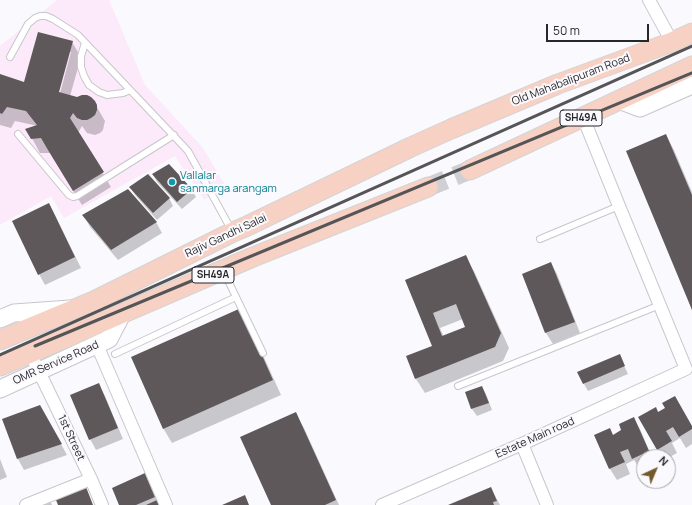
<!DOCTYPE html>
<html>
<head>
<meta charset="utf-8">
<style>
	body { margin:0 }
	#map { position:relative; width:692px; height:505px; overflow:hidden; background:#faf9fe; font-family:Manrope,sans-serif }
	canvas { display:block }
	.north { position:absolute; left:636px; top:449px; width:40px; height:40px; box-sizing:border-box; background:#faf9fe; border:1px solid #a6a5a9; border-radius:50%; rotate:44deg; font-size:11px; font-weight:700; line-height:16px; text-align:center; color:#28282a }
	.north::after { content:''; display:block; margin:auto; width:14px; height:18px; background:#75582c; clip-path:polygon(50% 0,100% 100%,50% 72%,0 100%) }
	.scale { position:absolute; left:546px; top:24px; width:103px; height:18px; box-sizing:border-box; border:2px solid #28282a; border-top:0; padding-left:5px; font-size:12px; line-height:14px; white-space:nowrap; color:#28282a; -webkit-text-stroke:3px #faf9fe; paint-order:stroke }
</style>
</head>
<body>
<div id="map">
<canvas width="692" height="505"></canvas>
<div class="north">N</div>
<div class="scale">50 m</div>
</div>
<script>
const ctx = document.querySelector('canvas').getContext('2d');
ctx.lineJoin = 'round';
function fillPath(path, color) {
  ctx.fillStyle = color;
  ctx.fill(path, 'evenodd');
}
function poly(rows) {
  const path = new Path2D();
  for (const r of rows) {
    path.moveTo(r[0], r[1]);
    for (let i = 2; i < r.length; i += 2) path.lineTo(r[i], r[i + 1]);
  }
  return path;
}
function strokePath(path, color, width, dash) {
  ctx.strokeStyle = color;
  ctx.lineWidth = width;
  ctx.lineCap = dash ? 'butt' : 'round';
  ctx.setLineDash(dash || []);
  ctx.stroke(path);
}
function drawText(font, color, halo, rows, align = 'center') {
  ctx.font = font + ' Manrope,sans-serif';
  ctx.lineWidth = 4;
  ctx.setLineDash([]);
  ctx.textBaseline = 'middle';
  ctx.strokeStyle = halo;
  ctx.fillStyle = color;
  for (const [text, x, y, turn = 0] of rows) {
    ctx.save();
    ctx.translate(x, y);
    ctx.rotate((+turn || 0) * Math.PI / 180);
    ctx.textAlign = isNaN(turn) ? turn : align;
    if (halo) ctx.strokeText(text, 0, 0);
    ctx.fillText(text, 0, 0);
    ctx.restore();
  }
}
fillPath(poly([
	[57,0,109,0,145,85,203,148,225,185,204,200,175,156,64,218,51,196,0,225,0,46]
]), '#fce9fa');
fillPath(poly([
	[72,42,81,57,70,96,94,102,105,121,104,125,103,130,100,133,95,135,87,133,82,126,78,133,111,187,82,205,50,153,40,153,27,129,38,126,15,121,11,128,0,125,0,78,25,83],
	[69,52,71,52,59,97,57,96],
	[666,135,674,150,692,192,692,307],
	[169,165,192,190,196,197,182,209,157,182,153,175],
	[130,187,169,198,173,206,157,220,135,195],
	[49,204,55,215,81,268,45,285,39,274],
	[84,216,156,222,162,233,118,260,90,227],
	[465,256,474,271,509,348,503,361,425,393,416,379,407,357,433,346,406,280],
	[463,319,467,327,444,337,440,328],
	[551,263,557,274,580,333,553,344,546,333,523,274],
	[249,324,281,395,172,443,163,428],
	[619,355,628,374,588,391,584,384],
	[98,384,105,396,123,439,96,450,90,439],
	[482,387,486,394,492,410,477,416,472,409,466,393],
	[40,406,67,455,24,470,18,459,3,420],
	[666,409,692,428,692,444,686,448,680,438,672,443,677,453,668,458,668,457,662,457,640,417,658,413],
	[295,413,304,428,339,505,272,505],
	[633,418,640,429,652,457,644,457,644,467,640,469,634,460,626,464,630,474,617,480,610,469,595,436,613,436,623,431],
	[0,459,7,477,0,480],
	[145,475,151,486,159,505,120,505],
	[491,488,500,505,450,505],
	[50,501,52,505,40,505]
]), '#0003');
fillPath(poly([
	[38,32,73,41,59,92,77,97,82,95,87,95,91,97,95,101,97,105,97,110,95,115,91,118,87,120,82,120,77,118,73,113,70,118,104,172,73,191,48,150,41,138,31,139,25,129,37,125,26,111,7,107,2,114,0,113,0,74,24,82],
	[666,134,692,195,692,310,626,151],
	[169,164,192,189,177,202,152,174],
	[148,174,170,198,153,213,129,187],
	[128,189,157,222,111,250,82,215],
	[49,203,75,257,38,275,12,221],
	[466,255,501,333,495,347,415,379,406,356,432,346,405,280],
	[456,304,465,327,442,336,433,313],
	[551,262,575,322,545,333,522,274],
	[241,308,273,380,163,429,131,357],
	[620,354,625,366,583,384,577,372],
	[99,383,118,428,89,440,70,395],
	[482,386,489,403,471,409,465,392],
	[675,396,692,426,692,429,679,437,673,427,666,431,672,441,657,450,638,417,656,407,658,412,665,408,662,403],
	[40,405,62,444,17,459,2,419],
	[296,412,336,500,325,505,271,505,240,437],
	[634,417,649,451,632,459,628,449,620,452,625,462,609,469,594,435,610,428,613,435,621,430,619,424],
	[145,473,155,497,136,505,119,505,112,488],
	[86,487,93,505,58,505,56,500],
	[491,487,497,501,493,502,494,505,448,505],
	[245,495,249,505,222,505],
	[157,500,159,505,146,505]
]), '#5e585a');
strokePath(poly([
	[428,187,470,170]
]), '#d0cfd4', 19, [19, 10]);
const lane = poly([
	[85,43,81,56,81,67,84,76,89,85,99,92,107,95,123,93,130,90],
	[10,57,28,24,35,18,40,16,46,16,53,19,78,35,188,151,232,231],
	[18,134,69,195,73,197,77,196,174,135],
	[540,239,619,206],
	[224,272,263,353],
	[115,354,236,297],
	[458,386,660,305]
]);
const street = poly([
	[649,0,672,42],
	[97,345,166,505],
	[30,353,91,479,102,505],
	[522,444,547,505],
	[26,505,91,479],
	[382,505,522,444,686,369,619,206,583,117]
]);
const secondary = poly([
	[619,100,640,108,692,85],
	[0,319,14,313,70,309],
	[0,389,109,339,122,314]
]);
const primary = poly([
	[470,170,692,66],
	[0,340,94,301,233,232,245,227,411,147,451,129,558,84,672,42,692,33],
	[0,366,253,257,428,187]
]);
strokePath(lane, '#c7c7cc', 8);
strokePath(street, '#c7c7cc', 14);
strokePath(secondary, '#c7c7cc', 19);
strokePath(primary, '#d4d4d4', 21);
strokePath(lane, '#fff', 6);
strokePath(street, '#fff', 12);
strokePath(secondary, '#fff', 17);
strokePath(primary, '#f8d1c5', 19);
strokePath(poly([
	[35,346,692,73],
	[0,355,692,46]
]), '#555557', 3);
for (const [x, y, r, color] of [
	[172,182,4,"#0f9aa8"]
]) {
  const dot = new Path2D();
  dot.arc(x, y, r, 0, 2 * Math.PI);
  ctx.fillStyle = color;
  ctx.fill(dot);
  strokePath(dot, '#faf9fe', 1.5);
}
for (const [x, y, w] of [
	[581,118,42],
	[213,275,42]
]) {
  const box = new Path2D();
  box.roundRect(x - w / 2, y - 8, w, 16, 3);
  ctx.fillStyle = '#faf9fe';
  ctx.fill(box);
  strokePath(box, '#28282a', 1);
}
drawText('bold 10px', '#28282a', null, [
	["SH49A",581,118],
	["SH49A",213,275]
]);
drawText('11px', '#28282a', '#faf9fe', [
	["Old Mahabalipuram Road",571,80,-21],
	["Rajiv Gandhi Salai",226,236,-25],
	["OMR Service Road",56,363,-24],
	["1st Street",71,438,65],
	["Estate Main road",535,438,-24]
]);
drawText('11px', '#0d838f', '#faf9fe', [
	["Vallalar",180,176],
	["sanmarga arangam",180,189]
], 'left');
</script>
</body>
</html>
